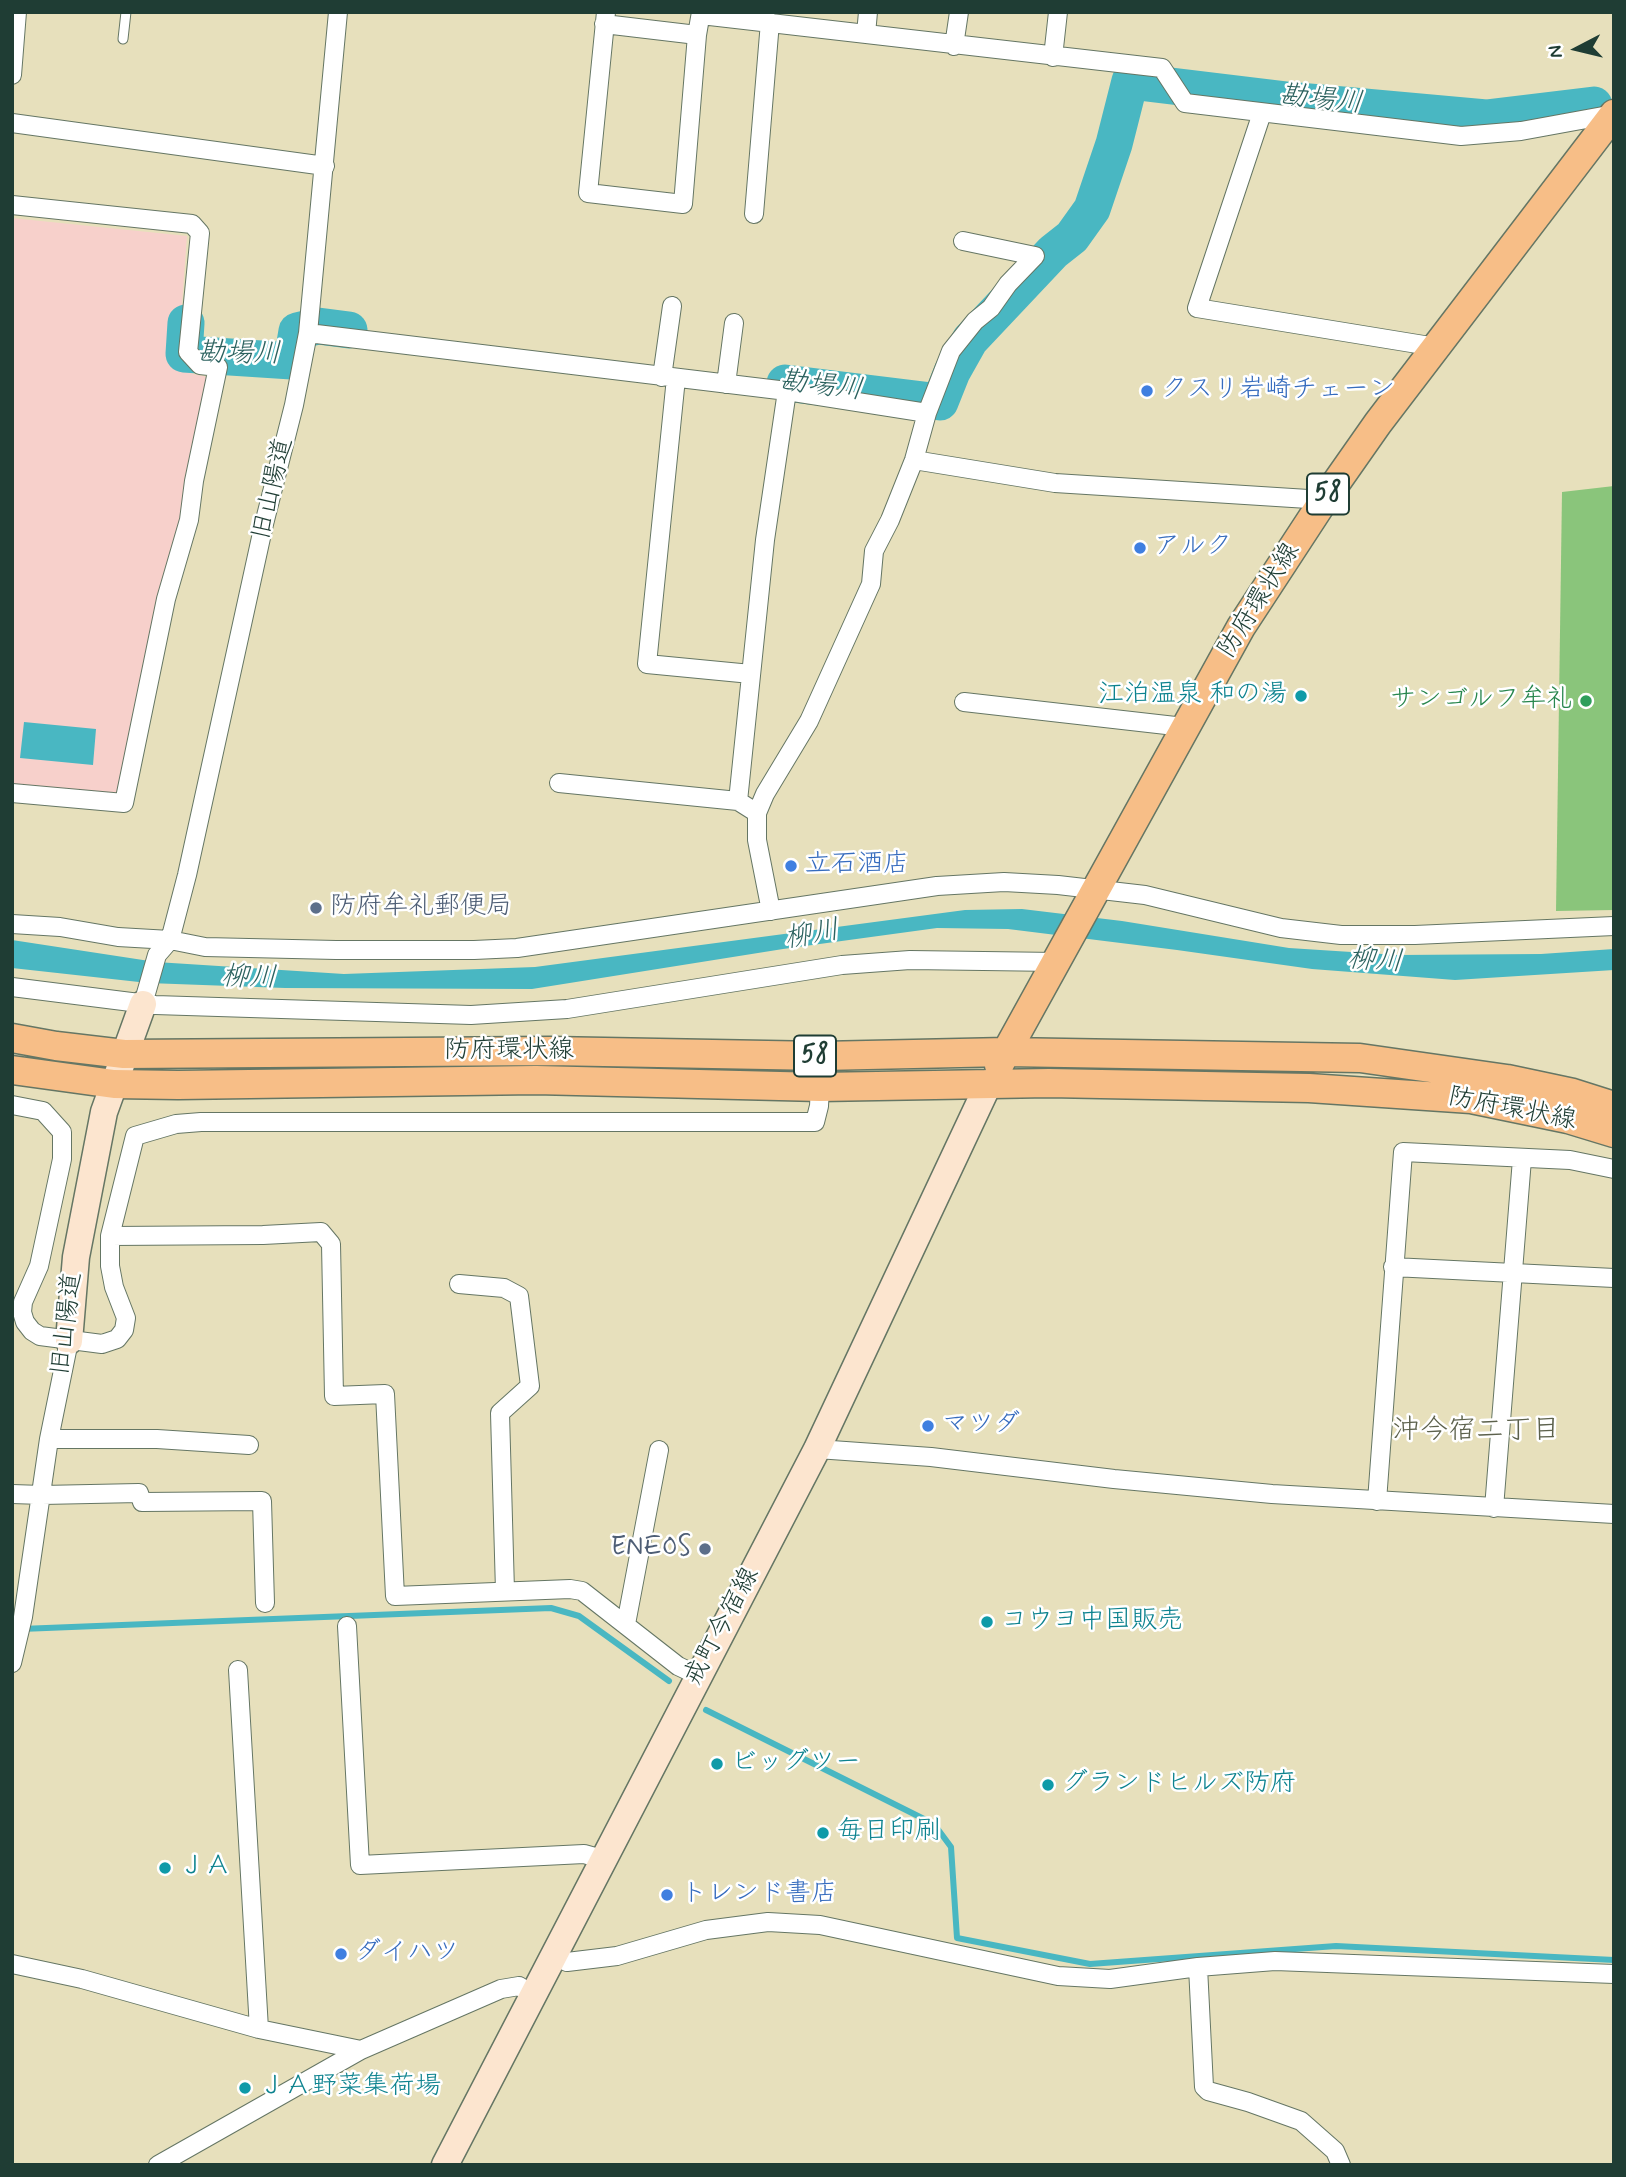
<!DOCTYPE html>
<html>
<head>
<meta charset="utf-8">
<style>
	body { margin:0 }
	#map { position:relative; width:1626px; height:2177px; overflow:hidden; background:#e7e0bc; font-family:Mynerve,sans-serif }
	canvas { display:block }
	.frame { position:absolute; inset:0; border:14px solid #1f3d34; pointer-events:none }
	.north { position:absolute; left:1542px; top:14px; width:70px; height:70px; -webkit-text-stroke:5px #fff; paint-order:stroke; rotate:263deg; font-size:19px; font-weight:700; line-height:28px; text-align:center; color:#1f3d34 }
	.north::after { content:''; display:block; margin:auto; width:24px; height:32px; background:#1f3d34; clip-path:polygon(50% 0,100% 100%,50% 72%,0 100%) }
</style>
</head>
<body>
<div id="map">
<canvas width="1626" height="2177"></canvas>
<div class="frame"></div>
<div class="north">N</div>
</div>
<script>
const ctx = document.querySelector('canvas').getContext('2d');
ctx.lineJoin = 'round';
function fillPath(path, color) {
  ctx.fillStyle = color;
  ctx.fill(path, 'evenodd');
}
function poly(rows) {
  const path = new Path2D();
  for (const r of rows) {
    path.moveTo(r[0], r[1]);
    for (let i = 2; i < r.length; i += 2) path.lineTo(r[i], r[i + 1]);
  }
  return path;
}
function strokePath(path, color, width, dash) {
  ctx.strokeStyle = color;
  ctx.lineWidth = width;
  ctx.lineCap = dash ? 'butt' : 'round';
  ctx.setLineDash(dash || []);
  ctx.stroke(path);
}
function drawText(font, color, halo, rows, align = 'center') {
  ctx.font = font + ' Mynerve,"Klee One",sans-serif';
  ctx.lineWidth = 5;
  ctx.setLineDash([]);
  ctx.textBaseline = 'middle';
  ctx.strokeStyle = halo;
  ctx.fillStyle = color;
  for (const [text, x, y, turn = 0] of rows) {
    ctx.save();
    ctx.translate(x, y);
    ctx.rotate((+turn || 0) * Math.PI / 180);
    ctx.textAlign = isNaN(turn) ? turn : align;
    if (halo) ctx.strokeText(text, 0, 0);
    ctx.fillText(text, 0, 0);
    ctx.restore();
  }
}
fillPath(poly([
	[12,218,187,236,178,357,193,374,208,377,183,521,120,794,12,785]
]), '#f7d0cb');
fillPath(poly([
	[1614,486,1614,910,1556,911,1562,492]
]), '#8ac57b');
fillPath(poly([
	[24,722,96,729,93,765,20,758],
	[1022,909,1122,921,1289,948,1398,955,1541,954,1614,949,1614,970,1455,980,1312,969,1177,950,1008,929,937,928,783,949,532,989,285,988,148,983,12,968,12,940,156,962,344,974,535,967,965,910]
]), '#49b7c2');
strokePath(poly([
	[21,1629,551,1608,579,1616,669,1681],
	[706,1710,934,1824,951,1847,957,1938,1090,1964,1336,1946,1614,1960]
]), '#49b7c2', 6);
strokePath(poly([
	[186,323,184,354,292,361,297,331,318,326,349,330],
	[785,383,940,402,952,372,970,340,1053,252,1072,237,1092,209,1114,144,1130,81,1287,100,1486,118,1594,105]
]), '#49b7c2', 37);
const lane = poly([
	[123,39,126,12]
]);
const street = poly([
	[606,12,588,193,683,204,697,35,701,12],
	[701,15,1162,68,1185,103,1461,136,1521,131,1614,114],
	[604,24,697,35],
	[866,34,868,12],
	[954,46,959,12],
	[1053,57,1058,12],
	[12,75,17,12],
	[1262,113,1197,308,1436,347],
	[12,123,325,166],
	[12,205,192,224,200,233,188,352,200,365,218,367,194,481,189,520,166,599,124,803,12,793],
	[754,214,770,22],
	[308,333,787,391,927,413],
	[662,377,672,306],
	[676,378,647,664,751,674],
	[726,384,734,323],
	[914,460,1055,483,1324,500],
	[964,702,1184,727],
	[559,783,738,801,757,813,757,840,771,911],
	[738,801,765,540,787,391],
	[757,813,765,794,809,721,871,584,874,551,890,520,914,460,927,413,951,351,975,321,991,308,1008,284,1035,256,963,241],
	[12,924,60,927,118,937,170,940,205,947,336,950,474,950,517,948,937,886,1004,882,1058,885,1145,895,1281,928,1341,935,1415,935,1614,926],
	[12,987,155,1005,471,1015,567,1009,842,965,910,960,1057,962],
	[143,1004,157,955,170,940,187,875,264,524,294,405,308,333,338,12],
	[12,1105,43,1111,62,1132,62,1159,39,1266,23,1302,22,1312,25,1322,32,1331,40,1336,102,1344,117,1339,124,1330,126,1318,114,1287,110,1266,110,1236,135,1136,176,1124,201,1122,815,1122,819,1106,820,1087],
	[110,1236,263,1235,321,1232,331,1244,334,1396,385,1394,395,1596,570,1589,582,1591,678,1666,697,1675],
	[1393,1267,1614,1278],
	[459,1284,504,1288,519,1296,530,1386,500,1413,505,1591],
	[49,1439,157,1439,249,1445],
	[817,1449,931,1457,1114,1479,1272,1494,1614,1514],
	[12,1494,42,1495,139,1493,142,1502,262,1501,265,1603],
	[1377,1501,1403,1152,1570,1160,1614,1169],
	[1494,1508,1522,1159],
	[626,1624,659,1450],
	[347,1626,360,1865,584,1854,602,1859],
	[12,1663,23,1617,49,1439,69,1341],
	[238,1670,259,2029],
	[552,1955,567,1962,617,1956,706,1930,768,1922,820,1925,1058,1976,1110,1979,1198,1967,1275,1961,1614,1974],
	[12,1964,82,1979,259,2029,361,2050],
	[1198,1967,1204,2087,1208,2091,1248,2102,1301,2121,1335,2151,1341,2165],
	[158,2165,361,2050,501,1989,519,1986,532,1994]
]);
const secondary = poly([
	[69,1341,76,1257,104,1112,143,1004],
	[445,2165,817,1449,989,1083]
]);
const primary = poly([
	[12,1038,56,1046,124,1054,550,1051,821,1056,1006,1052,1360,1058,1507,1079,1573,1093,1614,1106],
	[999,1065,1241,627,1324,500,1378,423,1614,114],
	[12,1070,114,1084,178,1085,536,1080,820,1087,1049,1083,1309,1088,1471,1099,1568,1119,1614,1133]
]);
strokePath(lane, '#657664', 11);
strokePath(street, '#657664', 20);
strokePath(secondary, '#657664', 29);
strokePath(primary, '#657664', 31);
strokePath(lane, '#fff', 9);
strokePath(street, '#fff', 18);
strokePath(secondary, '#fce5cf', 26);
strokePath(primary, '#f7be87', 28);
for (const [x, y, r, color] of [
	[1147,391,7,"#3f7fe0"],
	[1140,548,7,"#3f7fe0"],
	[1301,696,7,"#0f9aa8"],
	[1586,701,7,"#2e9e5b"],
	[791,866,7,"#3f7fe0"],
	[316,908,7,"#5c6f8a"],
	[928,1426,7,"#3f7fe0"],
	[705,1549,7,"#5c6f8a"],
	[987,1622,7,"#0f9aa8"],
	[717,1764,7,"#0f9aa8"],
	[1048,1785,7,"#0f9aa8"],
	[823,1833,7,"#0f9aa8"],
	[165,1868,7,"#0f9aa8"],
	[667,1895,7,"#3f7fe0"],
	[341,1954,7,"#3f7fe0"],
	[245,2088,7,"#0f9aa8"]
]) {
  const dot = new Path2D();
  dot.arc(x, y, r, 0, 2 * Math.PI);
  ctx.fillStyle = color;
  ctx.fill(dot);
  strokePath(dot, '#fff', 2.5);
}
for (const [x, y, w] of [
	[1328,494,42],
	[815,1056,42]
]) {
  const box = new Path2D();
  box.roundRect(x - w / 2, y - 20.5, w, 41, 5);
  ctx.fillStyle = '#fff';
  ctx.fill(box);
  strokePath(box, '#1f3d34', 2);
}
drawText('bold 24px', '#1f3d34', null, [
	["58",1328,494],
	["58",815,1056]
]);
drawText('26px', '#366cbe', '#fff', [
	["クスリ岩崎チェーン",1161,391],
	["アルク",1154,548],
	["立石酒店",805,866],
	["マツダ",942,1426],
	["トレンド書店",681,1895],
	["ダイハツ",355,1954]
], 'left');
drawText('26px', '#1f3d34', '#fff', [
	["旧山陽道",274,489,-77],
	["防府環状線",1260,601,-58],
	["防府環状線",509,1052],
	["防府環状線",1512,1110,11],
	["旧山陽道",68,1324,-83],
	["戒町今宿線",723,1627,-62]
]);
drawText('26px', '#0d838f', '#fff', [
	["江泊温泉 和の湯",1287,696,"right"],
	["コウヨ中国販売",1001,1622],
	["ビッグツー",731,1764],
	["グランドヒルズ防府",1062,1785],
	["毎日印刷",837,1833],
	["ＪＡ",179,1868],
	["ＪＡ野菜集荷場",259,2088]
], 'left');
drawText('26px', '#27864d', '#fff', [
	["サンゴルフ牟礼",1572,701]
], 'right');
drawText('26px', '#4e5e75', '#fff', [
	["防府牟礼郵便局",330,908],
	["ENEOS",691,1549,"right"]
], 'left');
drawText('italic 28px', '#2c625f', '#fff', [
	["勘場川",1321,101,6],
	["勘場川",239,355,1],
	["勘場川",821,387,7],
	["柳川",812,936,-10],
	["柳川",1375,962,4],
	["柳川",249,979,2]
]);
drawText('28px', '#5c614c', '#fff', [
	["沖今宿二丁目",1476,1432]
]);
</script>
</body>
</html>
